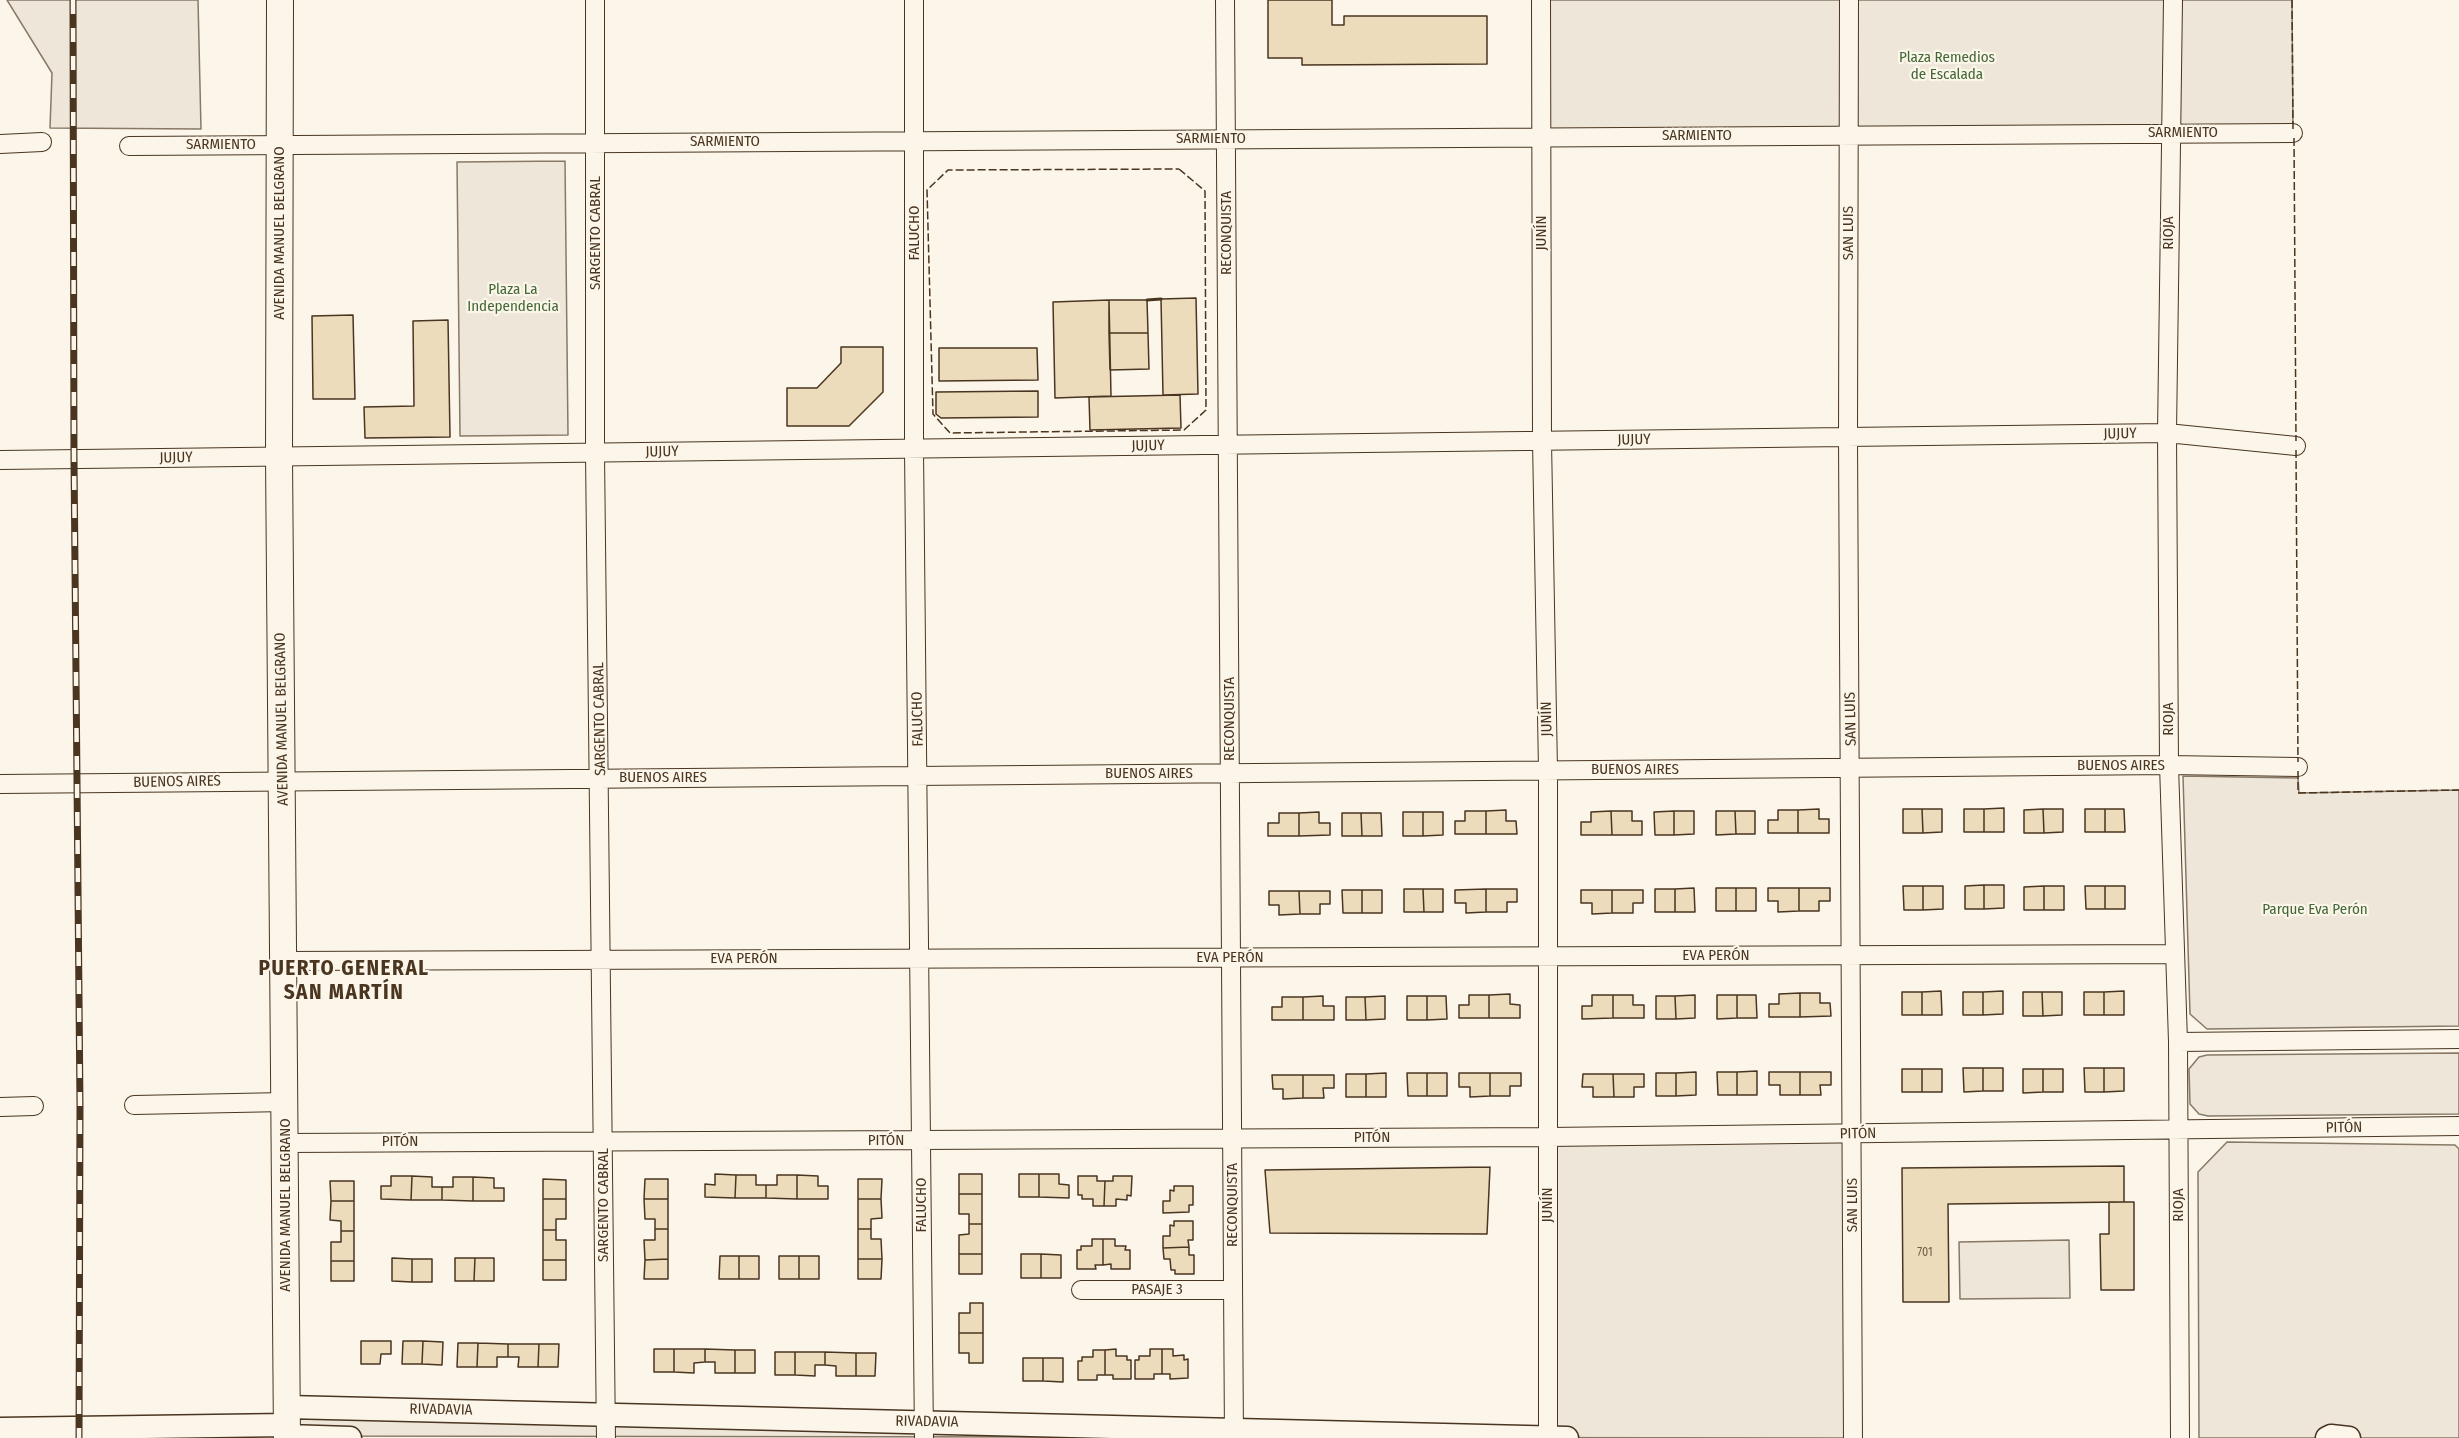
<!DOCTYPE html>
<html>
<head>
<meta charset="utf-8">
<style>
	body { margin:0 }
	canvas { display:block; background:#fbf6e9 }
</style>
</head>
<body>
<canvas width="2459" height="1438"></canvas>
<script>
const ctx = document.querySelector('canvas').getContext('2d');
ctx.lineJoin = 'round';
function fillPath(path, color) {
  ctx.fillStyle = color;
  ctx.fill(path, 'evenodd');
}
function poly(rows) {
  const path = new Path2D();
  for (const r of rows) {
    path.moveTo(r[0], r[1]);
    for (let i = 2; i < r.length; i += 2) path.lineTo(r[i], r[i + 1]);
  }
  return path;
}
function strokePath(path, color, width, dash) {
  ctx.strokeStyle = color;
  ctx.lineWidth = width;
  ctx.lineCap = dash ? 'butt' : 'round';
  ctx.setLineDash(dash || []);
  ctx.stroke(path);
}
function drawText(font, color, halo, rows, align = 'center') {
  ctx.font = font + ' "Fira Sans Condensed",sans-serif';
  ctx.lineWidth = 4.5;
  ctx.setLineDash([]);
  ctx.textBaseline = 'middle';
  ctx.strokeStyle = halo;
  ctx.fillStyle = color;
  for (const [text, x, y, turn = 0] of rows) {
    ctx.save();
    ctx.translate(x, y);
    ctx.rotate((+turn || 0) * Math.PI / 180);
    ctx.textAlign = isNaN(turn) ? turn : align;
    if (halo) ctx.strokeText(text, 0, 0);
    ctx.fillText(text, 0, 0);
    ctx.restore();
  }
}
const green = poly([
	[7,0,198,0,201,129,50,128,52,73,7,0],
	[1541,0,2292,0,2293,133,1542,137,1541,0],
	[565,161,568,435,460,436,457,162,565,161],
	[2183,776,2298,778,2299,793,2459,790,2459,1026,2207,1029,2190,1014,2183,776],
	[2459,1053,2459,1114,2208,1116,2199,1114,2190,1104,2189,1069,2199,1057,2207,1055,2459,1053],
	[1852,1134,1853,1438,287,1436,287,1407,1547,1438,1548,1137,1852,1134],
	[2227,1142,2455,1145,2459,1149,2459,1438,2199,1438,2198,1172,2227,1142],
	[2069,1240,2070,1298,1960,1299,1959,1242,2069,1240]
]);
fillPath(green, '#ede6d9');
strokePath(green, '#887966', 1.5);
const building = poly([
	[1268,0,1332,0,1332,25,1344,25,1344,16,1487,16,1487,64,1302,65,1302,58,1268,58,1268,0],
	[1196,298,1198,394,1163,395,1161,299,1196,298],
	[1109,300,1147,300,1148,333,1109,333,1109,300],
	[1109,300,1111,396,1055,398,1053,302,1109,300],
	[353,315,355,399,313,399,312,316,353,315],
	[448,320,450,437,365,438,364,407,414,406,413,321,448,320],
	[1109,333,1148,333,1149,369,1110,370,1109,333],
	[841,347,883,347,883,392,849,426,787,426,787,388,817,388,841,363,841,347],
	[939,348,1037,348,1038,380,939,381,939,348],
	[1038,391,1038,417,941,418,936,414,936,392,1038,391],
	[1180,395,1181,428,1090,430,1089,397,1180,395],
	[2004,808,2004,832,1984,832,1984,809,2004,808],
	[1819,809,1819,819,1829,819,1829,833,1798,833,1798,810,1819,809],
	[1903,809,1922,809,1923,833,1903,833,1903,809],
	[1922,809,1942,809,1942,832,1923,833,1922,809],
	[1964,809,1984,809,1984,832,1964,832,1964,809],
	[2043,809,2063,809,2063,832,2044,833,2043,809],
	[2043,809,2044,833,2024,833,2024,810,2043,809],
	[2085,809,2105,809,2105,832,2085,832,2085,809],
	[2105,809,2124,809,2125,832,2105,832,2105,809],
	[1506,810,1506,821,1516,821,1517,834,1486,834,1486,811,1506,810],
	[1778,810,1798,810,1798,833,1768,833,1768,820,1778,820,1778,810],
	[1465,811,1486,811,1486,834,1455,834,1455,821,1465,821,1465,811],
	[1611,811,1612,835,1581,835,1581,822,1591,822,1591,812,1611,811],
	[1611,811,1632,811,1632,821,1642,821,1642,835,1612,835,1611,811],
	[1674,811,1674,835,1655,835,1654,812,1674,811],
	[1674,811,1694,811,1694,834,1674,835,1674,811],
	[1716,811,1735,811,1736,834,1716,835,1716,811],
	[1735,811,1755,811,1755,834,1736,834,1735,811],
	[1319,812,1319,823,1330,823,1330,835,1299,836,1299,813,1319,812],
	[1403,812,1423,812,1423,836,1403,836,1403,812],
	[1423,812,1443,812,1443,835,1423,836,1423,812],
	[1279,813,1299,813,1299,836,1268,836,1268,823,1279,823,1279,813],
	[1342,813,1361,813,1362,836,1342,836,1342,813],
	[1361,813,1381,813,1382,836,1362,836,1361,813],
	[1984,885,1984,909,1965,909,1965,886,1984,885],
	[1984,885,2004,885,2004,908,1984,909,1984,885],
	[1903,886,1923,886,1923,910,1904,910,1903,886],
	[1923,886,1943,886,1943,909,1923,910,1923,886],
	[2044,886,2044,910,2024,910,2024,887,2044,886],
	[2044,886,2064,886,2064,910,2044,910,2044,886],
	[2085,886,2105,886,2105,909,2086,909,2085,886],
	[2105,886,2125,886,2125,909,2105,909,2105,886],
	[1694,888,1695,912,1675,912,1675,889,1694,888],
	[1716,888,1736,888,1736,911,1716,911,1716,888],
	[1736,888,1756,888,1756,911,1736,911,1736,888],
	[1768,888,1799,888,1799,911,1778,912,1778,901,1768,901,1768,888],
	[1799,888,1830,888,1830,901,1819,901,1819,911,1799,911,1799,888],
	[1404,889,1423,889,1424,912,1404,912,1404,889],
	[1423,889,1443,889,1443,912,1424,912,1423,889],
	[1486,889,1486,912,1466,913,1466,903,1455,903,1455,890,1486,889],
	[1486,889,1517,889,1517,902,1507,902,1507,912,1486,912,1486,889],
	[1655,889,1675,889,1675,912,1655,912,1655,889],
	[1342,890,1362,890,1362,913,1343,913,1342,890],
	[1362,890,1382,890,1382,913,1362,913,1362,890],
	[1581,890,1612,890,1612,913,1592,914,1592,903,1581,903,1581,890],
	[1612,890,1643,890,1643,903,1633,903,1633,913,1612,913,1612,890],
	[1269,891,1299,891,1300,914,1279,915,1279,905,1269,905,1269,891],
	[1299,891,1330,891,1330,904,1320,904,1320,914,1300,914,1299,891],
	[1941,991,1942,1015,1922,1015,1922,992,1941,991],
	[2003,991,2003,1014,1983,1015,1983,992,2003,991],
	[2124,991,2124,1015,2104,1015,2104,992,2124,991],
	[1902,992,1922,992,1922,1015,1902,1015,1902,992],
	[1963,992,1983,992,1983,1015,1963,1015,1963,992],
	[2023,992,2042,992,2043,1016,2023,1016,2023,992],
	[2042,992,2062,992,2062,1015,2043,1016,2042,992],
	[2084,992,2104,992,2104,1015,2084,1015,2084,992],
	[1800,993,1800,1017,1769,1017,1769,1004,1779,1004,1779,994,1800,993],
	[1800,993,1820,993,1820,1003,1830,1003,1831,1016,1800,1017,1800,993],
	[1510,994,1510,1004,1520,1005,1520,1018,1489,1018,1489,995,1510,994],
	[1469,995,1489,995,1489,1018,1459,1018,1459,1005,1469,1005,1469,995],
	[1592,995,1613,995,1613,1018,1582,1019,1582,1006,1592,1006,1592,995],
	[1613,995,1633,995,1633,1005,1644,1005,1644,1018,1613,1018,1613,995],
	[1695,995,1695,1018,1676,1019,1675,996,1695,995],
	[1717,995,1737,995,1737,1018,1717,1019,1717,995],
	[1737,995,1756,995,1757,1018,1737,1018,1737,995],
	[1323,996,1323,1006,1334,1006,1334,1020,1303,1020,1303,997,1323,996],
	[1385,996,1385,1019,1366,1020,1365,997,1385,996],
	[1407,996,1427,996,1427,1020,1407,1020,1407,996],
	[1427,996,1446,996,1447,1019,1427,1020,1427,996],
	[1656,996,1675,996,1676,1019,1656,1019,1656,996],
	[1282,997,1303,997,1303,1020,1272,1020,1272,1007,1282,1007,1282,997],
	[1346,997,1365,997,1366,1020,1346,1020,1346,997],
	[1963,1068,1983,1068,1983,1091,1964,1092,1963,1068],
	[1983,1068,2003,1068,2003,1091,1983,1091,1983,1068],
	[2084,1068,2104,1068,2104,1092,2085,1092,2084,1068],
	[2104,1068,2124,1068,2124,1091,2104,1092,2104,1068],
	[1902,1069,1922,1069,1922,1092,1902,1092,1902,1069],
	[1922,1069,1942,1069,1942,1092,1922,1092,1922,1069],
	[2023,1069,2043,1069,2043,1092,2023,1093,2023,1069],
	[2043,1069,2063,1069,2063,1092,2043,1092,2043,1069],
	[1757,1071,1757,1095,1737,1095,1737,1072,1757,1071],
	[1696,1072,1696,1095,1676,1096,1676,1073,1696,1072],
	[1717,1072,1737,1072,1737,1095,1718,1095,1717,1072],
	[1769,1072,1800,1072,1800,1095,1780,1095,1780,1085,1769,1085,1769,1072],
	[1800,1072,1831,1072,1831,1085,1820,1085,1821,1095,1800,1095,1800,1072],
	[1386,1073,1386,1097,1366,1097,1366,1074,1386,1073],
	[1407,1073,1427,1073,1427,1096,1408,1096,1407,1073],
	[1427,1073,1447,1073,1447,1096,1427,1096,1427,1073],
	[1459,1073,1490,1073,1490,1096,1470,1097,1470,1087,1459,1087,1459,1073],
	[1490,1073,1521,1073,1521,1086,1510,1086,1510,1096,1490,1096,1490,1073],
	[1656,1073,1676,1073,1676,1096,1656,1096,1656,1073],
	[1346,1074,1366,1074,1366,1097,1346,1097,1346,1074],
	[1583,1074,1613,1074,1614,1097,1593,1097,1593,1087,1582,1087,1583,1074],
	[1613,1074,1644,1074,1644,1087,1634,1087,1634,1097,1614,1097,1613,1074],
	[1272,1075,1303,1075,1303,1098,1283,1099,1283,1089,1273,1089,1272,1075],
	[1303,1075,1334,1075,1334,1088,1323,1088,1324,1098,1303,1098,1303,1075],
	[2124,1166,2124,1202,1948,1204,1949,1302,1903,1302,1902,1168,2124,1166],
	[1490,1167,1487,1234,1270,1233,1265,1170,1490,1167],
	[715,1174,736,1175,735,1198,705,1197,705,1184,715,1185,715,1174],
	[959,1174,982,1174,982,1194,959,1194,959,1174],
	[1019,1174,1039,1174,1039,1197,1019,1197,1019,1174],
	[1039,1174,1059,1174,1059,1184,1069,1185,1069,1198,1039,1197,1039,1174],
	[736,1175,756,1175,756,1185,766,1185,766,1198,735,1198,736,1175],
	[777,1175,797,1175,797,1199,766,1198,766,1185,777,1185,777,1175],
	[797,1175,818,1176,818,1186,828,1186,828,1199,797,1199,797,1175],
	[391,1176,412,1176,411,1200,381,1199,381,1186,391,1186,391,1176],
	[412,1176,432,1177,432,1187,442,1187,442,1200,411,1200,412,1176],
	[1078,1176,1097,1176,1097,1181,1105,1181,1104,1206,1093,1206,1093,1199,1082,1199,1082,1195,1078,1195,1078,1176],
	[1113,1176,1132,1176,1131,1196,1127,1195,1127,1200,1116,1199,1116,1206,1104,1206,1105,1181,1113,1181,1113,1176],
	[453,1177,473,1177,473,1201,442,1200,442,1187,453,1187,453,1177],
	[473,1177,494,1178,494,1188,504,1188,504,1201,473,1201,473,1177],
	[543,1179,566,1180,566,1199,543,1199,543,1179],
	[645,1179,668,1179,668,1199,644,1199,645,1179],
	[858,1179,882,1179,881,1199,858,1199,858,1179],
	[330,1181,354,1181,354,1201,331,1201,330,1181],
	[1174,1186,1193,1186,1193,1205,1189,1205,1189,1212,1163,1213,1163,1201,1170,1201,1170,1190,1174,1191,1174,1186],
	[959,1194,982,1194,982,1224,969,1224,969,1214,959,1214,959,1194],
	[543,1199,566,1199,566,1219,556,1219,556,1230,543,1230,543,1199],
	[644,1199,668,1199,668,1229,655,1229,655,1219,645,1219,644,1199],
	[858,1199,881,1199,882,1218,871,1219,871,1229,858,1229,858,1199],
	[331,1201,354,1201,354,1231,341,1231,341,1221,330,1220,331,1201],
	[2109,1202,2134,1202,2134,1290,2101,1290,2100,1234,2109,1234,2109,1202],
	[1174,1221,1193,1221,1193,1240,1188,1240,1189,1247,1163,1248,1163,1236,1170,1236,1170,1225,1174,1226,1174,1221],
	[969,1224,982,1224,982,1254,959,1254,959,1235,969,1234,969,1224],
	[655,1229,668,1229,668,1259,645,1260,644,1240,655,1240,655,1229],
	[858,1229,871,1229,871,1239,881,1239,882,1259,858,1259,858,1229],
	[543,1230,556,1230,556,1240,566,1240,566,1260,543,1260,543,1230],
	[341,1231,354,1231,354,1261,331,1261,331,1242,341,1242,341,1231],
	[1092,1239,1103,1239,1103,1265,1095,1265,1096,1269,1077,1269,1077,1250,1081,1250,1081,1246,1092,1246,1092,1239],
	[1103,1239,1115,1239,1115,1246,1126,1246,1125,1250,1130,1250,1130,1269,1111,1269,1111,1264,1103,1265,1103,1239],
	[1189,1247,1189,1255,1194,1255,1194,1274,1175,1274,1175,1270,1171,1270,1170,1259,1164,1259,1163,1248,1189,1247],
	[959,1254,982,1254,982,1274,959,1274,959,1254],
	[1021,1254,1041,1254,1041,1278,1021,1278,1021,1254],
	[1041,1254,1061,1255,1061,1278,1041,1278,1041,1254],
	[720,1256,739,1256,739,1279,719,1279,720,1256],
	[739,1256,759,1256,759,1279,739,1279,739,1256],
	[779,1256,799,1256,799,1279,779,1279,779,1256],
	[799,1256,819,1256,819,1279,799,1279,799,1256],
	[392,1258,412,1259,412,1282,392,1281,392,1258],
	[455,1258,475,1258,474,1281,455,1281,455,1258],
	[475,1258,494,1258,494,1281,474,1281,475,1258],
	[412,1259,432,1259,432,1282,412,1282,412,1259],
	[668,1259,668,1279,644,1279,645,1260,668,1259],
	[858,1259,882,1259,881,1279,858,1279,858,1259],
	[543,1260,566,1260,566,1280,543,1280,543,1260],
	[331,1261,354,1261,354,1281,331,1281,331,1261],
	[970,1303,983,1303,983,1333,959,1333,959,1313,970,1313,970,1303],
	[959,1333,983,1333,983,1363,969,1363,969,1353,959,1353,959,1333],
	[361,1341,391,1341,391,1354,381,1354,380,1364,361,1364,361,1341],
	[403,1341,423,1341,422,1364,402,1364,403,1341],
	[423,1341,443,1342,442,1365,422,1364,423,1341],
	[458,1343,478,1343,477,1367,457,1367,458,1343],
	[478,1343,508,1344,508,1357,497,1357,497,1367,477,1367,478,1343],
	[508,1344,539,1344,538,1367,518,1367,519,1357,508,1357,508,1344],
	[539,1344,559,1344,558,1367,538,1367,539,1344],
	[654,1349,674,1349,674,1372,654,1372,654,1349],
	[674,1349,705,1349,705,1362,694,1363,694,1373,674,1372,674,1349],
	[705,1349,735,1350,735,1373,715,1373,715,1362,705,1362,705,1349],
	[1116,1349,1116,1356,1127,1356,1127,1360,1131,1360,1131,1379,1113,1379,1113,1375,1105,1375,1105,1350,1116,1349],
	[1150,1349,1162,1349,1162,1374,1154,1374,1154,1379,1135,1379,1135,1360,1139,1360,1139,1356,1150,1356,1150,1349],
	[1162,1349,1173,1349,1173,1356,1184,1355,1184,1360,1188,1359,1188,1378,1170,1379,1170,1374,1162,1374,1162,1349],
	[735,1350,755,1350,755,1373,735,1373,735,1350],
	[1093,1350,1105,1350,1105,1375,1097,1375,1097,1380,1078,1380,1078,1361,1082,1361,1082,1357,1093,1357,1093,1350],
	[775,1352,795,1352,795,1375,775,1375,775,1352],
	[795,1352,825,1352,825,1365,815,1365,815,1376,795,1375,795,1352],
	[825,1352,856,1353,856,1376,836,1376,836,1366,825,1365,825,1352],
	[856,1353,876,1353,875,1376,856,1376,856,1353],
	[1023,1358,1043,1358,1043,1381,1023,1381,1023,1358],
	[1043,1358,1063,1358,1063,1382,1043,1381,1043,1358]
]);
fillPath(building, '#ecdcbc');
strokePath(building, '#4a3520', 1.5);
const minor = poly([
	[595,0,595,453,606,1438],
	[914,0,914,449,924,1438],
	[1225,0,1234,1438],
	[1541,0,1542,441,1548,770,1548,1438],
	[1849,0,1848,437,1853,1438],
	[2173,0,2167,433,2169,765,2178,1042,2180,1438],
	[0,144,42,142],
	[129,146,2293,133],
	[0,460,2167,433,2296,446],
	[0,784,2169,765,2298,767],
	[285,961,2175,954],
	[2178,1042,2459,1039],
	[134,1105,285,1102],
	[0,1107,34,1106],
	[285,1143,1548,1137,2459,1126],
	[1081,1290,1233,1290]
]);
const tertiary = poly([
	[287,1407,1567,1438],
	[0,1429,286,1425],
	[287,1436,350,1438],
	[2327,1438,2331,1436,2349,1438]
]);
const secondary = poly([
	[280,0,279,457,287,1438]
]);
strokePath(minor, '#4a3520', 20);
strokePath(tertiary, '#4a3520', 25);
strokePath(secondary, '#4a3520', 28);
strokePath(minor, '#fbf6e9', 18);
strokePath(tertiary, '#fbf6e9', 22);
strokePath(secondary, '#fbf6e9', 26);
const rail = poly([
	[73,0,74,459,80,1106,79,1438]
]);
strokePath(rail, '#4a3520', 7);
strokePath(rail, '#fbf6e9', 4.5, [14]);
strokePath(poly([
	[2292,0,2293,129],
	[2294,138,2296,441],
	[1179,169,1205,191,1206,410,1184,430,950,433,933,414,927,190,948,170,1179,169],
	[2296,450,2298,762],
	[2298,771,2298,793,2459,790]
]), '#4a3520', 1.5, [8, 3]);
strokePath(poly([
	[1147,300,1161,299]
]), '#4a3520', 3);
drawText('12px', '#725f47', null, [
	["701",1925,1253]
]);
drawText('15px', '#436837', '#fbf6e9', [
	["Plaza Remedios",1947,58],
	["de Escalada",1947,75],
	["Plaza La",513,290],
	["Independencia",513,307],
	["Parque Eva Perón",2315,910]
]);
drawText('15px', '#4a3520', '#fbf6e9', [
	["SARMIENTO",2183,133],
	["SARMIENTO",1697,136],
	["SARMIENTO",1211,139],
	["SARMIENTO",725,142],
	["SARMIENTO",221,145],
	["AVENIDA MANUEL BELGRANO",280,233,-90],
	["SARGENTO CABRAL",596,233,-90],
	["FALUCHO",915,233,-90],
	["RECONQUISTA",1227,233,-90],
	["JUNÍN",1542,233,-90],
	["SAN LUIS",1849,233,-90],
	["RIOJA",2169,233,-90],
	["JUJUY",2120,434,-1],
	["JUJUY",1634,440,-1],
	["JUJUY",1148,446,-1],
	["JUJUY",662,452,-1],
	["JUJUY",176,458,-1],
	["AVENIDA MANUEL BELGRANO",282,719,-91],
	["SARGENTO CABRAL",600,719,-91],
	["FALUCHO",918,719,-91],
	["RECONQUISTA",1230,719,-90],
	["JUNÍN",1547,719,-91],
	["SAN LUIS",1851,719,-91],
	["RIOJA",2169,719,-90],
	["BUENOS AIRES",2121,766],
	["BUENOS AIRES",1635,770],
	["BUENOS AIRES",1149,774],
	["BUENOS AIRES",663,778],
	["BUENOS AIRES",177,782,-1],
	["EVA PERÓN",1716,956],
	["EVA PERÓN",1230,958],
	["EVA PERÓN",744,959],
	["PITÓN",2344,1128,-1],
	["PITÓN",1858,1134,-1],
	["PITÓN",1372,1138],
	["PITÓN",886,1141],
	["PITÓN",400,1142],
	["AVENIDA MANUEL BELGRANO",286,1205,-90],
	["SARGENTO CABRAL",604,1205,-90],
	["FALUCHO",922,1205,-90],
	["RECONQUISTA",1233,1205,-90],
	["JUNÍN",1548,1205,-90],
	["SAN LUIS",1853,1205,-90],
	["RIOJA",2179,1205,-90],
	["PASAJE 3",1157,1290],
	["RIVADAVIA",441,1410,1],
	["RIVADAVIA",927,1422,1]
]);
ctx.letterSpacing = '1.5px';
drawText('bold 21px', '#4a3520', '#fbf6e9', [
	["PUERTO GENERAL",344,969],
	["SAN MARTÍN",344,993]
]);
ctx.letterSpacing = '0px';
</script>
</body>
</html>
